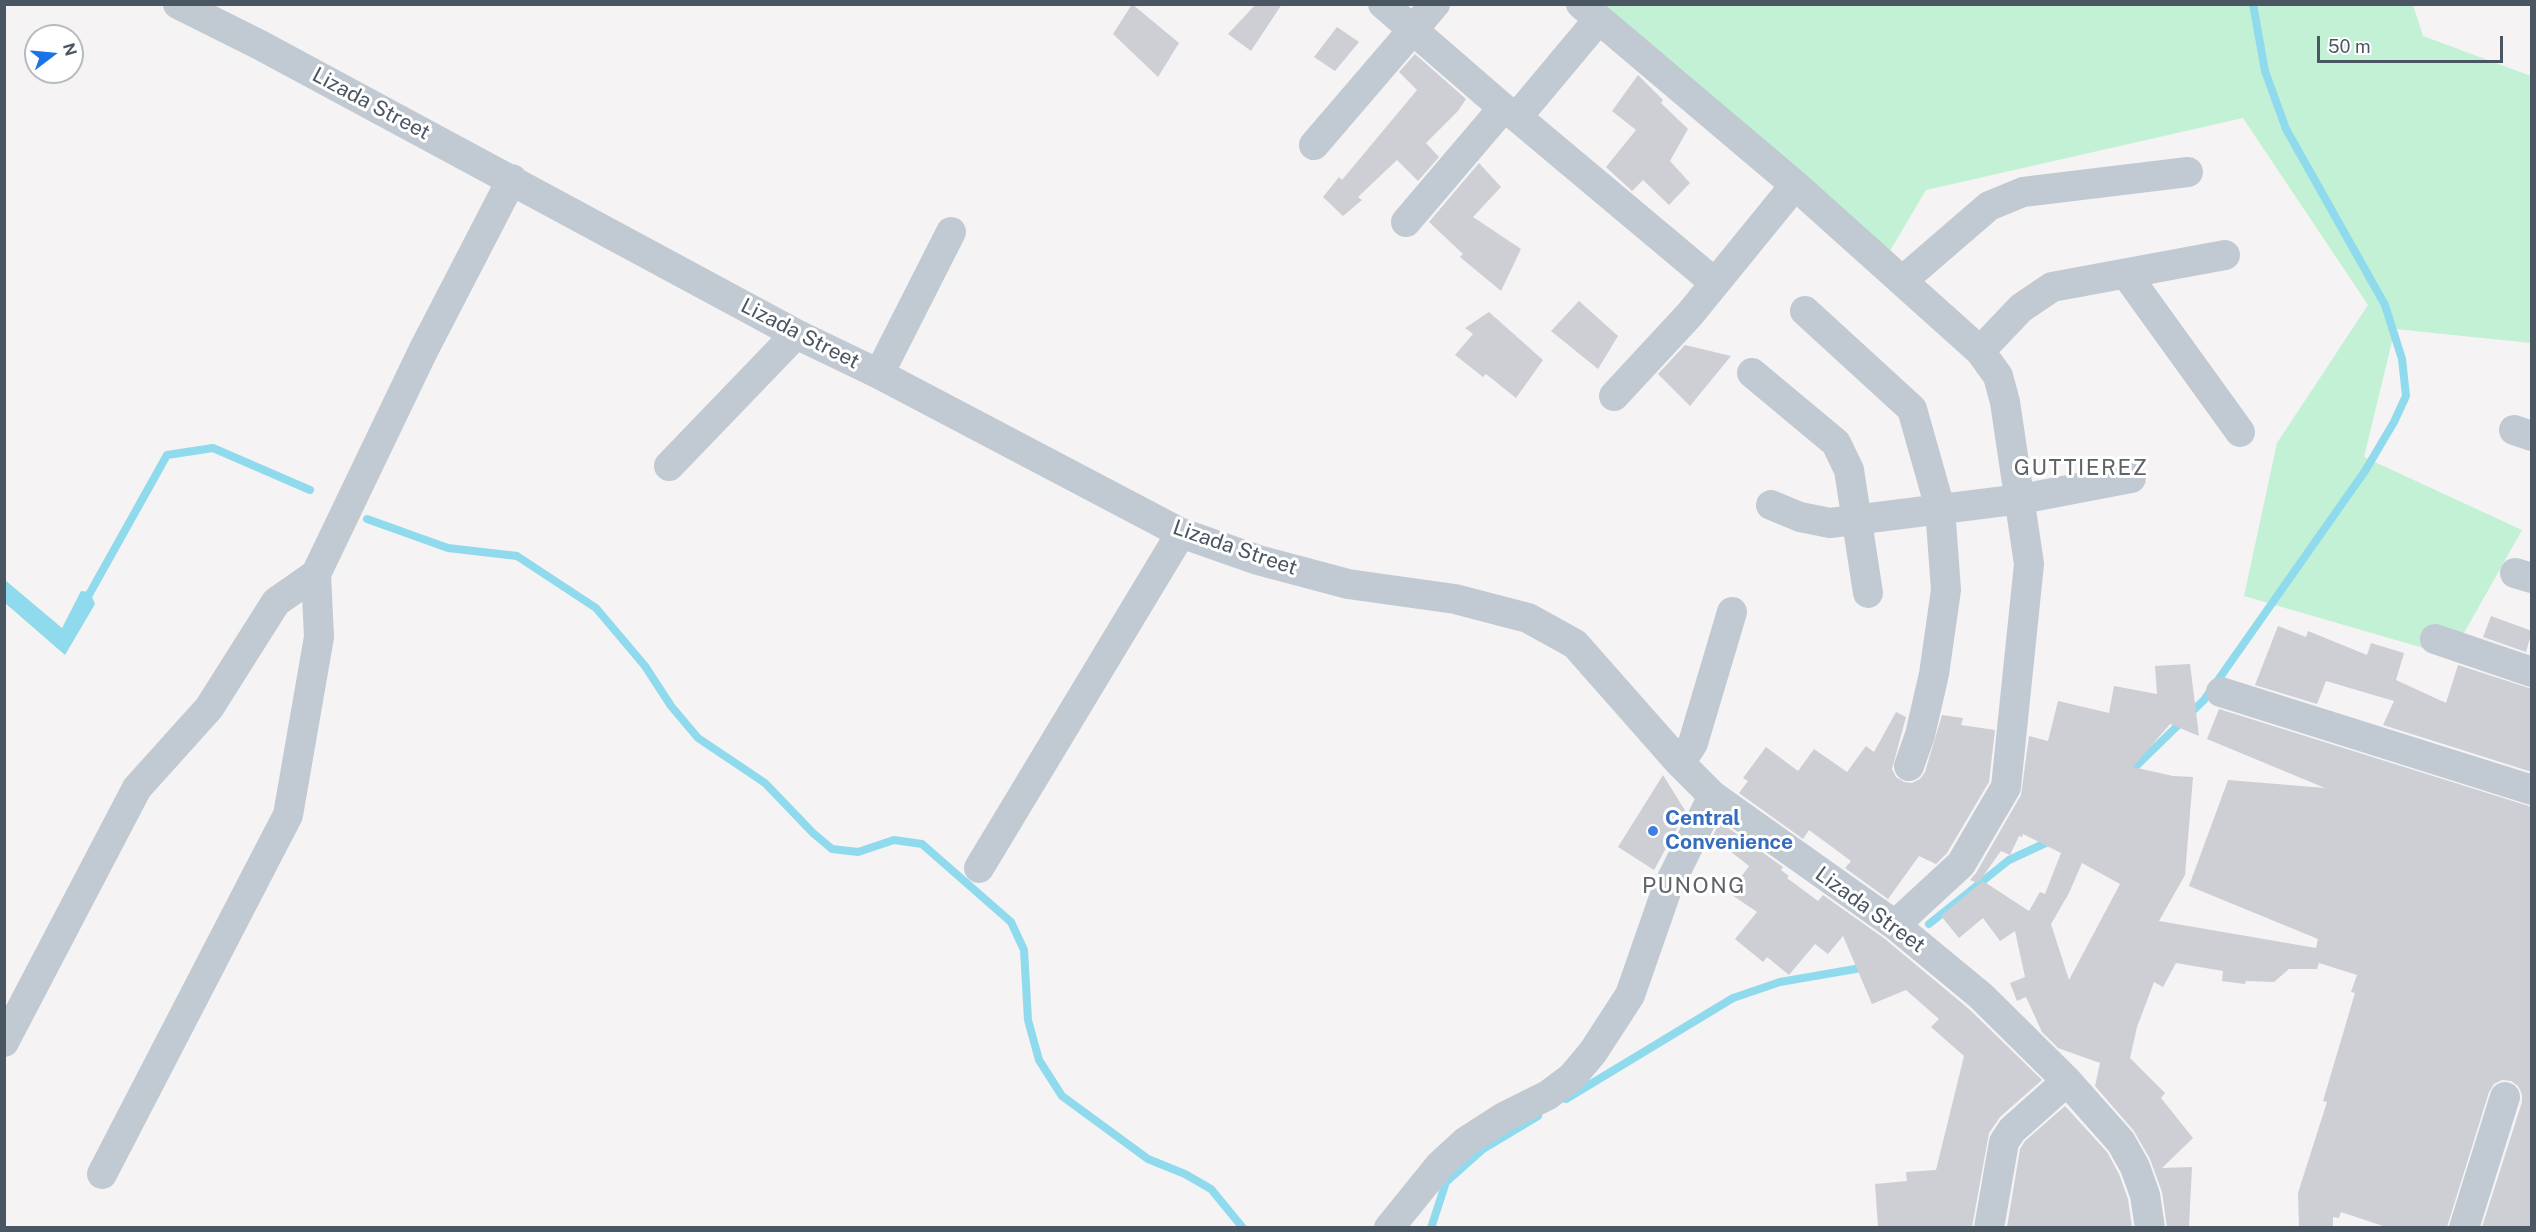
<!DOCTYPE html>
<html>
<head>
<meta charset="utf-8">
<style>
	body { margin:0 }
	#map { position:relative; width:2536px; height:1232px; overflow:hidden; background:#f5f3f3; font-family:"Public Sans",sans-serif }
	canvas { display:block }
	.frame { position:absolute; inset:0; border:6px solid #4a5661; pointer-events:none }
	.north { position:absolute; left:24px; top:24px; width:60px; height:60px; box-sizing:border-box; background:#fff; border:2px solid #b7bbc0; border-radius:50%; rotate:74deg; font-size:16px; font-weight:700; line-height:24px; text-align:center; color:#4a5661 }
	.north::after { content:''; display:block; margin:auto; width:21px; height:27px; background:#1a73e8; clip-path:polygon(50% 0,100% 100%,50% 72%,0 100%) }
	.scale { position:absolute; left:2317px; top:36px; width:186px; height:27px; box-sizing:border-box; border:3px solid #4a5661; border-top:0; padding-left:8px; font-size:18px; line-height:21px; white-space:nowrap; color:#4a5661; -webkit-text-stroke:4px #fff; paint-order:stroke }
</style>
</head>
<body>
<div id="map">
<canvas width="2536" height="1232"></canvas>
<div class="frame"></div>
<div class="north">N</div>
<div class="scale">50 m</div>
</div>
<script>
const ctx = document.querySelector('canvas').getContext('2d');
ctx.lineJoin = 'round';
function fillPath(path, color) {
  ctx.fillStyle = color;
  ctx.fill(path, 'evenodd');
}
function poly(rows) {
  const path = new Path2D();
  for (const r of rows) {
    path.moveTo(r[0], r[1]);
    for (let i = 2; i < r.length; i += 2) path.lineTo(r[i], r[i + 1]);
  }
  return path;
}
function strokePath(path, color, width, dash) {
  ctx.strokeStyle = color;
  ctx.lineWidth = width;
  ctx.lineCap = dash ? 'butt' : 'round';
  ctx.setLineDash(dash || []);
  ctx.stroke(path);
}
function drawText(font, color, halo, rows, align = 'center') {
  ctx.font = font + ' "Public Sans",sans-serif';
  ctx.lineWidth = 6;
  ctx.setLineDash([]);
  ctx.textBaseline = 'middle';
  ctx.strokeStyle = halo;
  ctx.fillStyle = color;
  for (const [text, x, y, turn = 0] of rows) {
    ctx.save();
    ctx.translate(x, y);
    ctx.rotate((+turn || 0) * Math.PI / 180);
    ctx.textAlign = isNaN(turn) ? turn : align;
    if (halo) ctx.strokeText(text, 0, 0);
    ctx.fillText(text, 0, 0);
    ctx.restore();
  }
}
fillPath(poly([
	[1594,5,2413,5,2423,36,2531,76,2531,343,2395,329,2364,457,2522,530,2451,656,2244,596,2277,443,2368,305,2243,118,1926,190,1884,261]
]), '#c3f1d5');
fillPath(poly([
	[5,580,62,628,81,591,90,592,95,604,65,655,5,603]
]), '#90daee');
strokePath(poly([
	[367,519,448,548,517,556,596,608,645,666,671,706,698,738,765,783,813,833,832,849,858,852,894,840,922,844,1011,922,1024,950,1028,1020,1039,1060,1062,1096,1148,1159,1185,1174,1211,1189,1243,1228],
	[86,600,167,455,213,448,310,490],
	[2129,773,2204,700,2365,471,2394,422,2406,396,2402,359,2385,305,2286,129,2265,71,2253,4],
	[1929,924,2009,860,2052,840],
	[1566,1099,1733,998,1780,982,1867,967],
	[1431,1228,1446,1182,1483,1149,1538,1116]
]), '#90daee', 8);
fillPath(poly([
	[1132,4,1179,43,1158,77,1113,34],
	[1256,4,1282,4,1251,51,1228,34],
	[1337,27,1359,42,1335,71,1314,57],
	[1415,54,1466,99,1458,111,1426,143,1439,157,1418,181,1397,160,1358,197,1362,200,1343,216,1323,197,1339,177,1342,180,1417,90,1399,72],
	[1638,75,1663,100,1661,103,1688,129,1670,161,1690,183,1669,205,1643,180,1632,191,1606,167,1636,130,1612,111],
	[1479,163,1501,187,1473,217,1521,249,1501,291,1460,257,1463,254,1429,222],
	[1579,301,1618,336,1598,369,1551,331],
	[1489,312,1543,360,1516,398,1486,374,1483,377,1455,355,1473,334,1465,328],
	[1685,345,1731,356,1690,406,1658,374],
	[2491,616,2532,631,2526,652,2483,637],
	[2278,626,2306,637,2308,631,2367,655,2371,643,2404,653,2396,680,2446,703,2458,665,2532,689,2532,772,2383,725,2394,701,2326,681,2317,704,2255,685],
	[2190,664,2199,736,2170,724,2133,767,2173,776,2193,777,2185,875,2159,921,2316,948,2318,939,2189,886,2228,780,2325,788,2207,739,2219,709,2532,807,2532,1227,2482,1227,2522,1102,2522,1094,2518,1086,2511,1081,2502,1080,2494,1084,2489,1092,2447,1227,2386,1227,2341,1212,2339,1218,2333,1217,2333,1227,2299,1227,2298,1193,2327,1102,2323,1101,2355,993,2351,992,2357,975,2319,963,2317,969,2289,969,2274,982,2246,981,2245,984,2222,981,2223,971,2176,963,2163,987,2154,982,2137,1027,2130,1058,2165,1093,2161,1098,2193,1138,2162,1168,2192,1167,2189,1227,2167,1227,2162,1192,2150,1159,2134,1131,2095,1086,2100,1063,2058,1048,2042,1032,2026,997,2017,1001,2010,983,2025,977,2015,931,2000,941,1983,918,1959,938,1941,916,1983,881,2029,911,2040,892,2045,894,2061,853,2023,834,2022,837,2019,836,2010,855,2001,851,1978,883,1970,880,1976,873,2021,795,2029,736,2048,741,2058,701,2109,713,2114,686,2157,694,2155,666],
	[2082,863,2120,884,2069,980,2051,924,2069,893],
	[1896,712,1906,717,1892,769,1896,777,1904,782,1912,783,1920,779,1925,772,1942,715,1963,718,1961,725,1995,730,1989,782,1947,853,1936,864,1919,856,1888,899,1845,868,1851,861,1809,830,1803,839,1739,793,1748,781,1743,778,1766,747,1798,771,1814,749,1847,772,1866,746,1874,752],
	[1663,775,1686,812,1654,870,1618,847],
	[1720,822,1783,867,1781,870,1789,876,1787,878,1818,901,1823,895,1885,939,1969,1009,2042,1080,2000,1117,1989,1133,1972,1227,1878,1227,1875,1184,1907,1181,1906,1172,1936,1170,1964,1056,1931,1027,1939,1019,1906,990,1872,1004,1843,936,1828,954,1815,944,1789,975,1767,957,1763,962,1735,939,1757,912,1729,893,1749,866,1712,837],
	[2065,1106,2107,1152,2119,1174,2128,1199,2132,1227,2007,1227,2020,1149,2025,1141]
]), '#cdcfd5');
strokePath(poly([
	[178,4,260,45,796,334,879,374,1181,533,1258,560,1348,584,1455,599,1528,618,1575,644,1680,763,1713,796,1895,925,1981,996,2067,1081,2121,1142,2135,1167,2145,1195,2150,1228],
	[1383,4,1503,108,1517,117,1715,283],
	[1581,4,1795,185,1980,351,1998,376,2005,402,2029,564,2006,787,1961,864,1895,925],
	[1517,117,1599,19],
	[1314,145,1435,4],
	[1406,222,1503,108],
	[2126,274,2240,432],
	[1902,281,1989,206,2023,192,2188,172],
	[1805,311,1912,409,1940,508,1946,590,1934,674,1920,735,1909,766],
	[1980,351,2021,308,2052,287,2225,255],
	[1752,373,1836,443,1849,470,1868,593],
	[879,374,951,232],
	[1614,396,1690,314,1795,185],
	[2514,430,2532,436],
	[669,466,796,334],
	[1771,505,1800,517,1830,523,2021,499,2131,478],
	[2515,573,2532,578],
	[316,574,423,351,512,179],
	[2435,639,2532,672],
	[2221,692,2532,790],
	[1680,763,1693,743,1732,612],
	[979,868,1181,533],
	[4,1042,137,788,209,708,276,602,316,574,319,637,288,815,102,1174],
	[1389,1228,1440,1165,1465,1142,1504,1117,1548,1095,1572,1077,1593,1052,1630,995,1667,889,1713,796],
	[1989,1228,2004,1142,2012,1130,2067,1081],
	[2464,1228,2505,1097]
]), '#c1cad2', 30);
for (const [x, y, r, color] of [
	[1653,831,6,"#3f7fe0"]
]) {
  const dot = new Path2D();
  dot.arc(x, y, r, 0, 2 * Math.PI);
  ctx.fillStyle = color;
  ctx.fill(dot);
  strokePath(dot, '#fff', 2);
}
drawText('21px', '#4a5661', '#fff', [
	["Lizada Street",371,104,28],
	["Lizada Street",800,334,27],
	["Lizada Street",1235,548,19],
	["Lizada Street",1870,910,36]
]);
drawText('bold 21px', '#366cbe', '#fff', [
	["Central",1665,819],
	["Convenience",1665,843]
], 'left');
ctx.letterSpacing = '1.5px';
drawText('22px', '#5f6368', '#fff', [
	["GUTTIEREZ",2081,468],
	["PUNONG",1694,886]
]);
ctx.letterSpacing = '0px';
</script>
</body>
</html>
